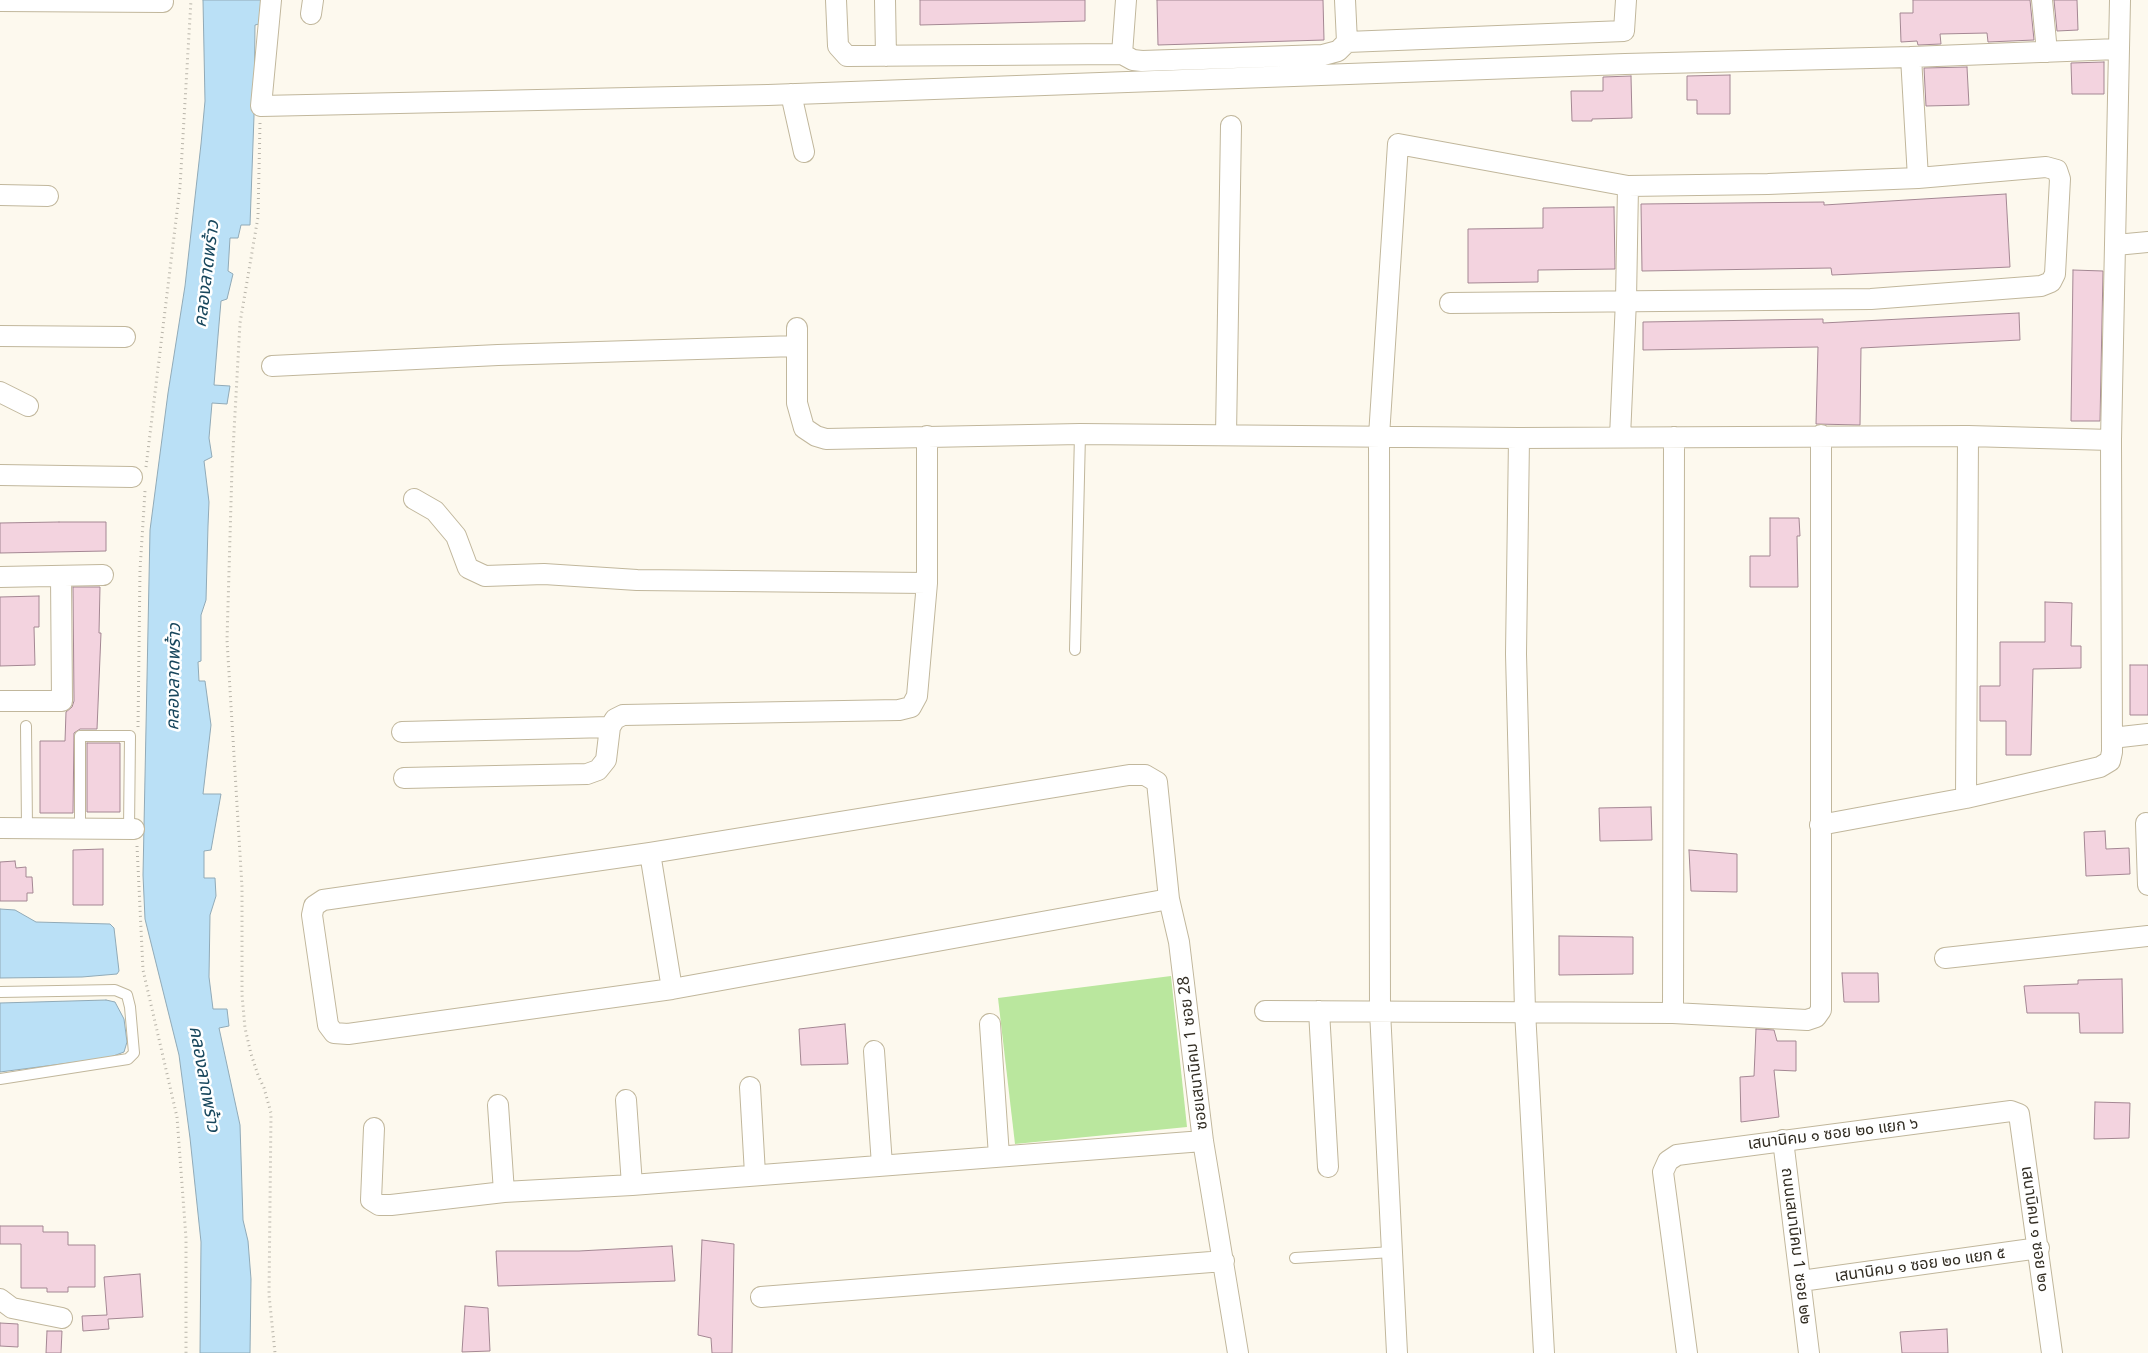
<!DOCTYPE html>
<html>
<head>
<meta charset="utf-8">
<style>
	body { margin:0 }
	canvas { display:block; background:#fdf9ee }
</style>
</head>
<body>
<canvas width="2148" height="1353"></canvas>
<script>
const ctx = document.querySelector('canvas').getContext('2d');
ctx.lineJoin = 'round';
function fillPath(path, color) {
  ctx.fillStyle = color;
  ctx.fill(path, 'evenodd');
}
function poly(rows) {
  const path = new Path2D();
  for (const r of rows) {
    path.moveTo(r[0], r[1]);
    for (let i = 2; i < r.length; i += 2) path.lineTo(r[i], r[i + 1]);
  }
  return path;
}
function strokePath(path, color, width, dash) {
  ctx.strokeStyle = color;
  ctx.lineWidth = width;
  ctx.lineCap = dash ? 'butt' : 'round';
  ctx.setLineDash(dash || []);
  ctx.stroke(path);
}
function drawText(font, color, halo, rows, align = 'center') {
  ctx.font = font + ' "Noto Sans","Noto Sans Thai",sans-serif';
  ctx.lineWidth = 5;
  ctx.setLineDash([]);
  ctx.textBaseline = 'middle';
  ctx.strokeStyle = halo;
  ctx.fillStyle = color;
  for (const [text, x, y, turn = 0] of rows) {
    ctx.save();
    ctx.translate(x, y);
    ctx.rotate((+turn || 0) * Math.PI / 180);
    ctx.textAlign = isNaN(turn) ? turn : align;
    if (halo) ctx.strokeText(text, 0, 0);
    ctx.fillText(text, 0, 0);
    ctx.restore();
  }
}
fillPath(poly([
	[1171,976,1187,1127,1015,1144,998,998]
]), '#bae79e');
const water = poly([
	[203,0,262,0,263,23,255,25,254,116,250,225,241,225,238,238,230,238,228,271,233,274,227,299,221,301,218,336,214,385,230,386,227,404,212,403,209,438,212,457,204,461,209,502,208,526,206,600,201,615,201,661,198,662,199,681,205,681,211,725,203,794,221,794,211,850,204,851,204,878,215,878,216,896,210,915,209,977,213,1009,227,1009,229,1026,219,1028,240,1125,243,1220,248,1241,251,1279,250,1353,200,1353,201,1242,190,1138,179,1055,145,919,143,875,150,530,168,393,185,286,201,144,205,101,203,0],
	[0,909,15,910,36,922,110,924,114,928,119,971,117,974,82,977,0,978,0,909],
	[106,1000,115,1002,124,1019,127,1042,124,1052,108,1058,0,1072,0,1003,106,1000]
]);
fillPath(water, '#bae0f6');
strokePath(water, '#91aab7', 1);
const building = poly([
	[920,0,1085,0,1085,21,920,25,920,0],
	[1157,0,1323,0,1324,40,1158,45,1157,0],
	[1913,0,2030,0,2034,40,1988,42,1987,33,1940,34,1941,44,1918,45,1917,41,1901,42,1900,13,1913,13,1913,0],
	[2054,0,2077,0,2078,30,2057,31,2054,0],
	[2104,62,2104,94,2072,94,2071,63,2104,62],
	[1967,67,1969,105,1926,106,1924,68,1967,67],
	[1730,75,1730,114,1697,114,1697,100,1687,100,1687,76,1730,75],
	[1631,76,1632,118,1592,119,1592,121,1572,121,1571,91,1603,91,1603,77,1631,76],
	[2006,194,2010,267,1832,275,1831,268,1642,271,1641,204,1824,202,1824,205,2006,194],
	[1614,207,1615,269,1538,270,1538,282,1468,283,1468,229,1543,228,1543,208,1614,207],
	[2073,270,2103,271,2100,421,2071,421,2073,270],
	[2019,313,2020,340,1861,348,1860,425,1816,424,1818,347,1643,350,1643,322,1823,319,1823,323,2019,313],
	[1770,518,1799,518,1800,536,1797,536,1798,587,1750,587,1750,556,1770,556,1770,518],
	[59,522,106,522,106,551,0,553,0,523,59,522],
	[73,587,100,587,99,633,101,633,97,729,80,729,74,733,73,813,40,813,40,741,65,741,66,712,72,707,74,701,73,587],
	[39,596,39,627,34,627,35,665,0,666,0,597,39,596],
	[2045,602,2072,603,2071,646,2081,646,2081,668,2033,669,2031,755,2006,755,2006,721,1980,721,1980,686,2000,686,2000,642,2045,642,2045,602],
	[2130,665,2148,665,2148,715,2130,715,2130,665],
	[87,743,120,743,120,812,87,812,87,743],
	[1651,807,1652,840,1600,841,1599,808,1651,807],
	[2105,831,2106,849,2129,848,2130,874,2086,876,2084,832,2105,831],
	[103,849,103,905,73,905,73,850,103,849],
	[1689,850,1737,854,1737,892,1691,891,1689,850],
	[15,861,16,868,26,867,26,877,32,877,33,893,27,893,27,901,0,901,0,862,15,861],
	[1559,936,1633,937,1633,974,1559,975,1559,936],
	[1842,973,1878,973,1879,1002,1844,1002,1842,973],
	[2122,979,2123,1033,2080,1033,2079,1013,2027,1013,2024,986,2078,984,2078,980,2122,979],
	[845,1024,848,1064,801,1065,799,1029,845,1024],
	[1756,1029,1774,1030,1777,1041,1796,1041,1796,1071,1774,1070,1779,1117,1741,1122,1740,1077,1754,1076,1756,1029],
	[2095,1102,2130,1103,2129,1138,2094,1139,2095,1102],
	[0,1226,43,1226,43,1232,68,1232,68,1245,95,1245,95,1287,68,1287,68,1292,47,1292,47,1288,21,1288,21,1244,0,1244,0,1226],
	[702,1240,734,1244,732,1353,712,1353,711,1338,698,1335,702,1240],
	[672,1246,675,1281,498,1286,496,1251,579,1251,672,1246],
	[140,1274,143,1317,108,1319,109,1329,83,1331,82,1316,107,1315,104,1277,140,1274],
	[465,1306,488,1308,490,1351,462,1352,465,1306],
	[0,1323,18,1324,18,1347,0,1346,0,1323],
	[1947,1329,1948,1353,1902,1353,1900,1332,1947,1329],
	[47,1331,62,1331,61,1353,46,1353,47,1331]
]);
fillPath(building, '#f3d3df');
strokePath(building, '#a48793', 1);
const lane = poly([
	[1075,650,1080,434],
	[26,726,27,828],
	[80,829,80,736,130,736,129,829],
	[0,992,115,990,127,995,130,1007,134,1053,128,1059,0,1079],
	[1295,1258,1392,1252]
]);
const street = poly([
	[271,0,261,106,768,95,1625,64,1911,57,2118,49],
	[836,0,838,46,847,56,1122,54,1133,60,1142,61,1323,55,1338,51,1347,42,1624,31,1626,0],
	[885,0,886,56],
	[1345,0,1347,42],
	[2042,0,2047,52],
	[0,1,163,2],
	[311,14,313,0],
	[1122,54,1126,0],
	[1911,57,1918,178],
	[791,94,804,152],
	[0,195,48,196],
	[2116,245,2148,242],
	[797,328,797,403,804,428,816,436,826,439,1080,434,1519,438,1968,436,2111,440],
	[0,336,125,337],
	[272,366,498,355,797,346],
	[0,392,28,406],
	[1226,435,1231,126],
	[1620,437,1626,300,1628,186],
	[1519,438,1516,654,1525,1011,1544,1353],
	[0,475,132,477],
	[414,499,435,511,456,536,468,568,485,576,544,574,637,580,927,583],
	[0,577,103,575],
	[0,701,62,701,61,576],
	[402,732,610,727],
	[2112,738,2148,734],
	[404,778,587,774,598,770,606,760,610,727,615,719,623,715,899,710,911,707,917,696,927,583,927,436],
	[1966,798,1968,436],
	[2146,823,2148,885],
	[1820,825,1966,798,2100,767,2110,761,2112,752,2111,440,2120,0],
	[0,828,134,829],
	[650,853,672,989],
	[1169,899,672,989,348,1034,334,1033,328,1025,312,915,314,906,323,900,650,853,1129,775,1145,775,1157,782,1169,899,1179,942,1203,1141,1238,1353],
	[1945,958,2148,936],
	[1265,1011,1673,1013,1807,1020,1816,1017,1821,1010,1821,435],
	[1319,1011,1328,1167],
	[1673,1013,1674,437],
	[990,1024,999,1156],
	[874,1051,882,1165],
	[750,1087,755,1174],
	[626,1100,632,1185],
	[498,1105,504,1192],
	[374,1128,371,1200,379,1205,391,1205,504,1192,632,1185,1203,1141],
	[1783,1140,1809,1353],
	[1801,1281,2039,1248],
	[761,1297,1224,1261],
	[0,1299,12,1308,62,1318],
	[1397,1353,1380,1011,1379,436,1398,144,1628,186,1768,184,1918,178,2046,167,2057,170,2060,179,2055,274,2051,282,2041,286,1871,299,1450,303],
	[1687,1353,1663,1172,1668,1161,1677,1155,2011,1111,2019,1114,2052,1353]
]);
strokePath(lane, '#c1b79c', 12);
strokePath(street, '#c1b79c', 22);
strokePath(poly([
	[260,123,258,217,240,323,232,468,227,640,242,887,242,995,245,1028,251,1054,258,1075,264,1088,271,1113,269,1295,275,1353],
	[146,467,180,187,191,0],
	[138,727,140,570,145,491],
	[137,846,143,970,177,1117,186,1238,186,1353]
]), '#b8b4a9', 3, [1, 4]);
strokePath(lane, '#fff', 10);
strokePath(street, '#fff', 20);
drawText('16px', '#322d23', '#fff', [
	["ซอยเสนานิคม 1 ซอย 28",1193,1053,-97],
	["เสนานิคม ๑ ซอย ๒๐ แยก ๖",1833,1134,-7],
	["เสนานิคม ๑ ซอย ๒๐",2035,1229,82],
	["ถนนเสนานิคม 1 ซอย ๒๒",1796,1246,83],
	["เสนานิคม ๑ ซอย ๒๐ แยก ๕",1920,1265,-8]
]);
drawText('italic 18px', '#17465c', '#fff', [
	["คลองลาดพร้าว",207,274,-83],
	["คลองลาดพร้าว",174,677,-89],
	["คลองลาดพร้าว",204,1079,80]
]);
</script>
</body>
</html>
